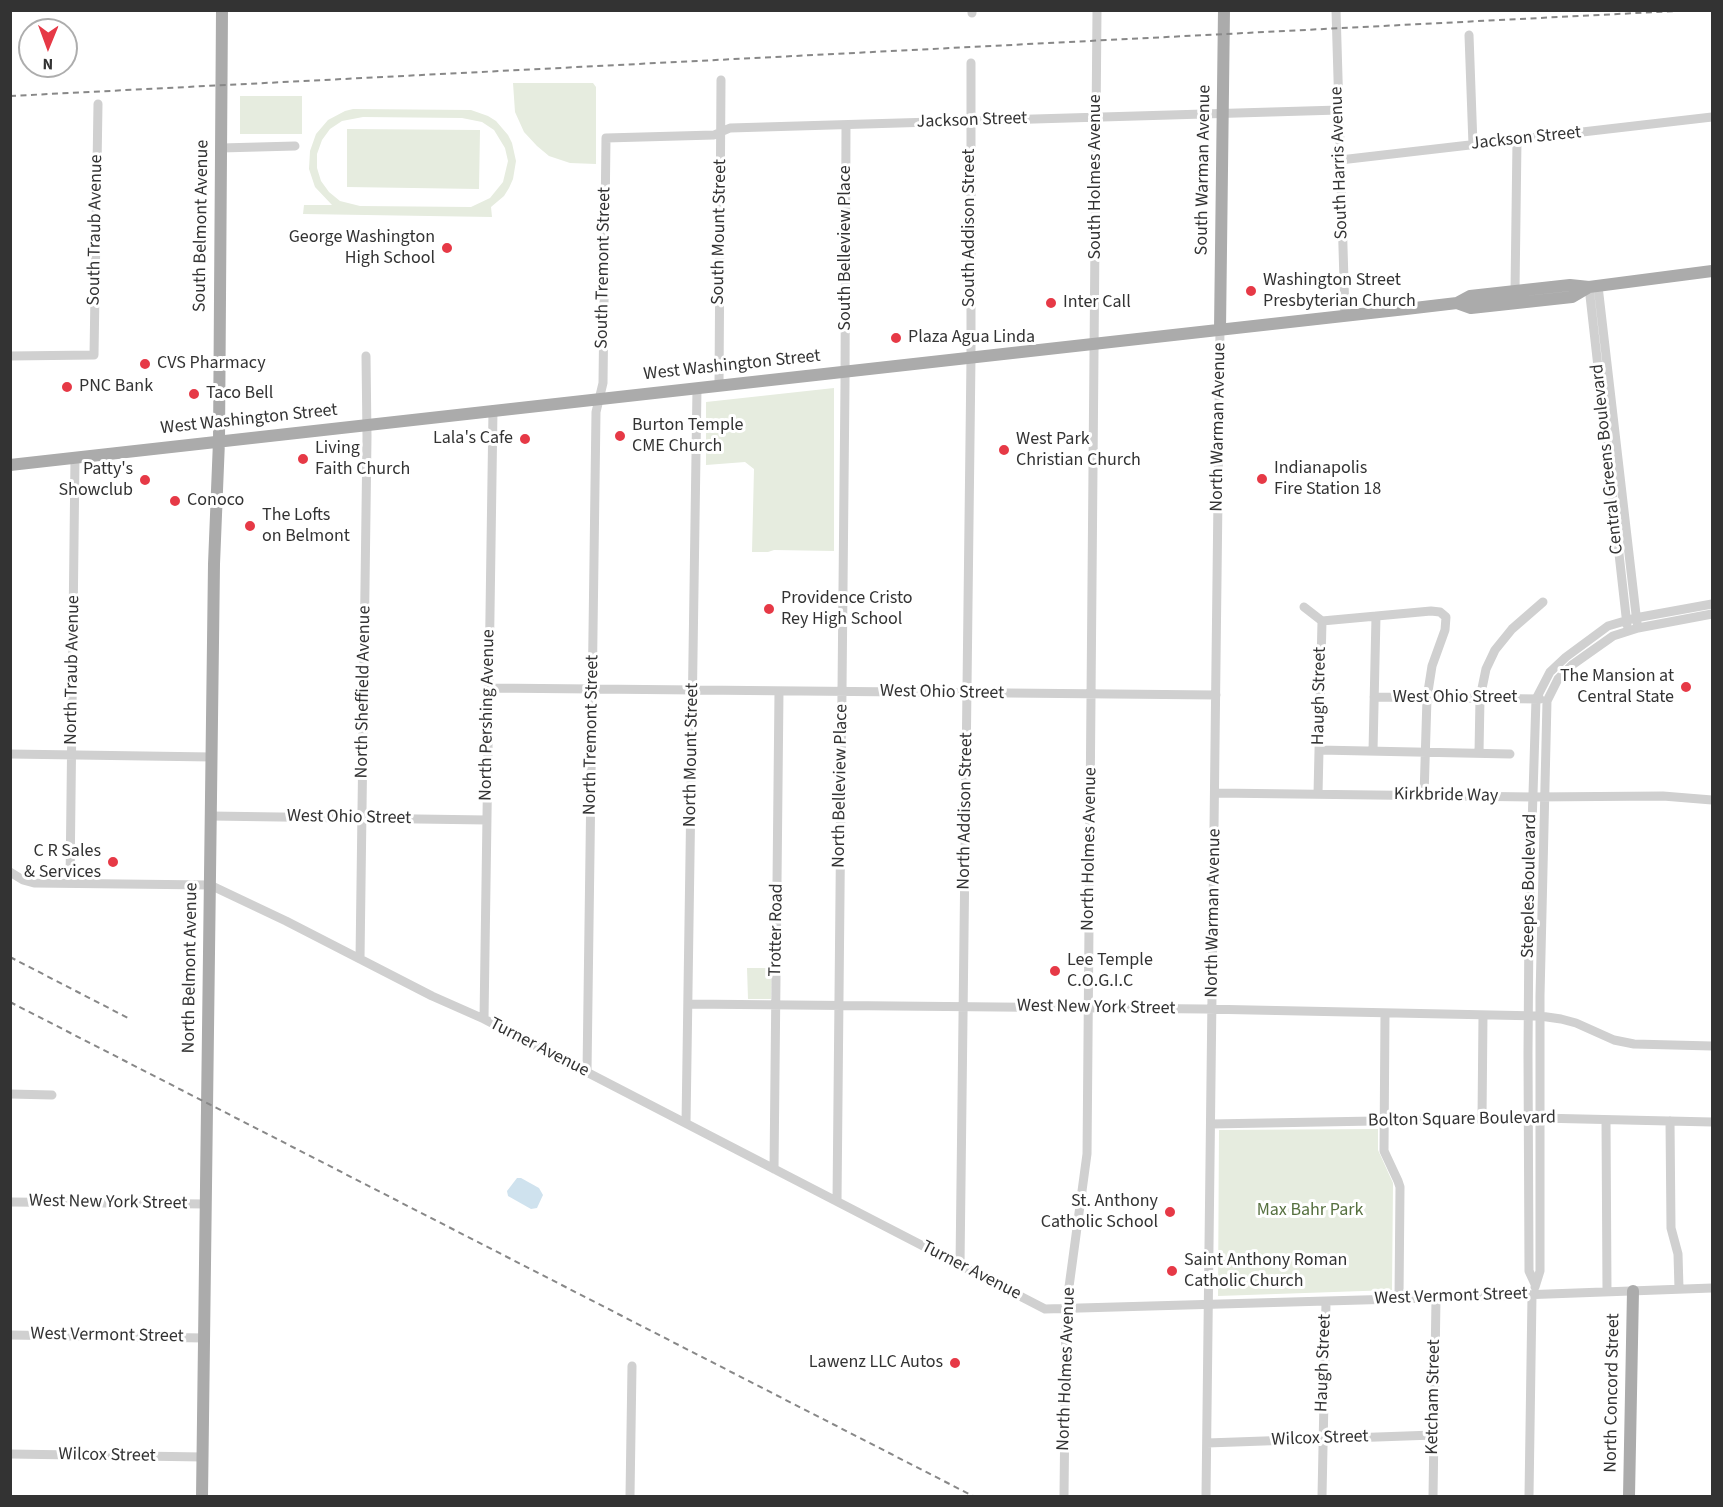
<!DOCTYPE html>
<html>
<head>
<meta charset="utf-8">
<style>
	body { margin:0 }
	#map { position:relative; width:1723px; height:1507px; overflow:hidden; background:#fff; font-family:"Source Sans 3",sans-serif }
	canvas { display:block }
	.frame { position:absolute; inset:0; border:12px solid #333; pointer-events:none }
	.north { position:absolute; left:18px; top:18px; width:60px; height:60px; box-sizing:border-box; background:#fff; border:2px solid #adadad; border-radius:50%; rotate:181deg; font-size:16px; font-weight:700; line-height:24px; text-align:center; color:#333 }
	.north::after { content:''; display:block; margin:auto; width:21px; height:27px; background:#e63946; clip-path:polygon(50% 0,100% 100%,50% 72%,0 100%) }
</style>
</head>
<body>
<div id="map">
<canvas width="1723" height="1507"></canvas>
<div class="frame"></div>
<div class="north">N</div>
</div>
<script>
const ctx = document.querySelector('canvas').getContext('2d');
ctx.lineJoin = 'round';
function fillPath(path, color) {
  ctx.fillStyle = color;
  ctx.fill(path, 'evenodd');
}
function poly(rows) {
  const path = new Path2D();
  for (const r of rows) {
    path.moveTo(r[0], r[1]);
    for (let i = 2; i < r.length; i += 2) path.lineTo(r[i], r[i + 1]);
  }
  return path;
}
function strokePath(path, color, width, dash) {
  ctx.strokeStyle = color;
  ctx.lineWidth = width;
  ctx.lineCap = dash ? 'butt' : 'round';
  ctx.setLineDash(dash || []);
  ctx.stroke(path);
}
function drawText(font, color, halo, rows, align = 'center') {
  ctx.font = font + ' "Source Sans 3",sans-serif';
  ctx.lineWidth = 6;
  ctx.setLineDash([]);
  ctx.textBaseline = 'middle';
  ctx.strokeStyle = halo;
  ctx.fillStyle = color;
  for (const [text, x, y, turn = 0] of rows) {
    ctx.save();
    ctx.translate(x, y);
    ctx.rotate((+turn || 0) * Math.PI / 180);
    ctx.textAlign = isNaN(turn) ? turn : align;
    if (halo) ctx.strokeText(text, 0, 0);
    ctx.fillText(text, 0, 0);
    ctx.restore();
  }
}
fillPath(poly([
	[513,83,593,83,596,87,596,164,570,163,549,156,537,146,524,132,515,112],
	[240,96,302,96,302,134,240,134],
	[353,109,471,110,488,116,496,121,508,135,512,143,516,161,513,179,509,188,504,196,491,207,492,217,303,214,304,205,332,205,315,187,309,169,310,151,316,134,328,120,345,111],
	[363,117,462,118,482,122,494,130,505,148,508,161,503,182,490,198,471,207,360,206,340,201,329,192,321,181,317,168,317,154,322,140,330,129,342,121],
	[347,129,480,130,479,189,347,187],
	[834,388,834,551,774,550,768,552,752,552,754,469,745,462,706,465,706,402],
	[747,968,772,968,771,999,748,999],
	[1378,1129,1378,1150,1393,1183,1392,1290,1218,1296,1219,1130]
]), '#e6ecdf');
fillPath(poly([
	[517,1178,521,1178,539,1188,543,1195,537,1208,531,1209,508,1196,507,1191]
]), '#cfe2ee');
strokePath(poly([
	[1336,10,1345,315],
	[972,13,972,10],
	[1469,35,1473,145],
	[221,148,295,146],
	[1340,160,1712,117],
	[1598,286,1637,623],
	[1589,287,1627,625],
	[1515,291,1517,140],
	[10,356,94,355,98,104],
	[719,385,721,80],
	[1304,607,1322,621,1318,794],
	[1322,621,1431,611,1440,612,1446,617,1445,630,1432,666,1427,698,1424,796],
	[489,688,1216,695],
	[1374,697,1540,699],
	[1319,750,1510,754],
	[1373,751,1376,616],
	[1479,753,1480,698,1486,669,1495,650,1512,629,1543,602],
	[10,754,212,757],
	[1216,793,1533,797,1663,796,1712,800],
	[211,816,487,820],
	[10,872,23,880,34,883,210,885,286,921,432,996,484,1019,1045,1309,1467,1297,1712,1288],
	[70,883,75,457],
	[360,959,367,437,366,356],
	[688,1004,1204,1009,1540,1016,1561,1019,1576,1023,1614,1040,1634,1044,1712,1046],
	[1385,1013,1384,1151,1398,1181,1400,1187,1399,1299],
	[484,1019,493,410],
	[587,1072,596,412,603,383,606,138,714,135,730,128,1339,110],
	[10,1094,52,1095],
	[1482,1119,1483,1015],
	[1606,1120,1607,1292],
	[1670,1121,1671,1228,1678,1254,1679,1289],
	[686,1123,697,388],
	[1211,1124,1539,1118,1712,1122],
	[774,1169,779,691],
	[837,1201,845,384,846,125],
	[10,1202,206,1204],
	[960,1265,971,357,971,63],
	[1535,1284,1529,1271,1528,1054,1529,920,1536,699,1550,672,1566,657,1608,626,1635,618,1712,604],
	[1535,1287,1540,1271,1540,996,1547,701,1558,679,1572,665,1613,636,1638,628,1712,614],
	[10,1335,204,1338],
	[1207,1443,1434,1435],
	[10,1454,203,1457],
	[630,1496,632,1366],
	[1064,1496,1066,1309,1087,1154,1097,10],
	[1206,1496,1220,329],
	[1322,1496,1326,1302],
	[1433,1496,1436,1298],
	[1529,1496,1532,1295]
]), '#d0d0d0', 9);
strokePath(poly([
	[1457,303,1471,308,1572,297,1589,287],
	[1220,329,1224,10],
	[10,465,1406,309,1457,303,1470,296,1570,285,1589,287,1712,271],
	[202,1496,214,564,219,441,222,10],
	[1629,1496,1633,1291]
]), '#ababab', 12);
strokePath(poly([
	[10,96,1696,10],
	[10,957,130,1019],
	[10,1002,973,1496]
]), '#888', 2, [6, 4.5]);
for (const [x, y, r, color] of [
	[447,248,6,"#e63946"],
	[1251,291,6,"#e63946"],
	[1051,303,6,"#e63946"],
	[896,338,6,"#e63946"],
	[145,364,6,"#e63946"],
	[67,387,6,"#e63946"],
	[194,394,6,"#e63946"],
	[620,436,6,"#e63946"],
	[525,439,6,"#e63946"],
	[1004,450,6,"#e63946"],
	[303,459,6,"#e63946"],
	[1262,479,6,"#e63946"],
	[145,480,6,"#e63946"],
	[175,501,6,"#e63946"],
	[250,526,6,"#e63946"],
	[769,609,6,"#e63946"],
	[1686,687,6,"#e63946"],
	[113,862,6,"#e63946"],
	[1055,971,6,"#e63946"],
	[1170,1212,6,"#e63946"],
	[1172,1271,6,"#e63946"],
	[955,1363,6,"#e63946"]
]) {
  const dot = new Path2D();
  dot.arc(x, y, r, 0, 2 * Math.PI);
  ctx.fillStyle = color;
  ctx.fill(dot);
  strokePath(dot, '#fff', 2);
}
drawText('18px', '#333', '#fff', [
	["Jackson Street",972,121,-2],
	["Jackson Street",1526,139,-6],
	["South Harris Avenue",1340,163,-92],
	["South Warman Avenue",1204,170,-89],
	["South Holmes Avenue",1096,177,-90],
	["South Belmont Avenue",202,226,-89],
	["South Addison Street",970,228,-90],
	["South Traub Avenue",96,230,-89],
	["South Mount Street",720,232,-89],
	["South Belleview Place",846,248,-90],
	["South Tremont Street",604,268,-89],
	["West Washington Street",732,366,-6],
	["West Washington Street",249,420,-6],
	["North Warman Avenue",1219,427,-89],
	["Central Greens Boulevard",1608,459,-96],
	["North Traub Avenue",73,670,-89],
	["North Sheffield Avenue",364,692,-89],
	["West Ohio Street",942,693,1],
	["Haugh Street",1320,696,-89],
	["West Ohio Street",1455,698],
	["North Pershing Avenue",488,715,-89],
	["North Tremont Street",592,735,-89],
	["North Mount Street",692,755,-89],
	["North Belleview Place",841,786,-89],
	["Kirkbride Way",1446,796,1],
	["North Addison Street",966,811,-89],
	["West Ohio Street",349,818,1],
	["North Holmes Avenue",1090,849,-89],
	["Steeples Boulevard",1530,886,-89],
	["North Warman Avenue",1214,913,-89],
	["Trotter Road",777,930,-89],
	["North Belmont Avenue",191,968,-89],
	["West New York Street",1096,1008,1],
	["Turner Avenue",539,1048,27],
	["Bolton Square Boulevard",1462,1120,-1],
	["West New York Street",108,1203,1],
	["Turner Avenue",971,1271,27],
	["West Vermont Street",1451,1297,-2],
	["West Vermont Street",107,1336,1],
	["Haugh Street",1324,1363,-88],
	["North Holmes Avenue",1067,1369,-88],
	["North Concord Street",1613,1393,-89],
	["Ketcham Street",1434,1397,-89],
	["Wilcox Street",1320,1439,-2],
	["Wilcox Street",107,1456,1]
]);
drawText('18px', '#333', '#fff', [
	["George Washington",435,238,"right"],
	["High School",435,259,"right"],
	["Washington Street",1263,281],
	["Presbyterian Church",1263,302],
	["Inter Call",1063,303],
	["Plaza Agua Linda",908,338],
	["CVS Pharmacy",157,364],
	["PNC Bank",79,387],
	["Taco Bell",206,394],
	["Burton Temple",632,426],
	["CME Church",632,447],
	["Lala's Cafe",513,439,"right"],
	["West Park",1016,440],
	["Christian Church",1016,461],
	["Living",315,449],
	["Faith Church",315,470],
	["Indianapolis",1274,469],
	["Fire Station 18",1274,490],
	["Patty's",133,470,"right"],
	["Showclub",133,491,"right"],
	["Conoco",187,501],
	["The Lofts",262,516],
	["on Belmont",262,537],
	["Providence Cristo",781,599],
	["Rey High School",781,620],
	["The Mansion at",1674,677,"right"],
	["Central State",1674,698,"right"],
	["C R Sales",101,852,"right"],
	["& Services",101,873,"right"],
	["Lee Temple",1067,961],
	["C.O.G.I.C",1067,982],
	["St. Anthony",1158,1202,"right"],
	["Catholic School",1158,1223,"right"],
	["Saint Anthony Roman",1184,1261],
	["Catholic Church",1184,1282],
	["Lawenz LLC Autos",943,1363,"right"]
], 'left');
drawText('18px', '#56703f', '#fff', [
	["Max Bahr Park",1310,1211]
]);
</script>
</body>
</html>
